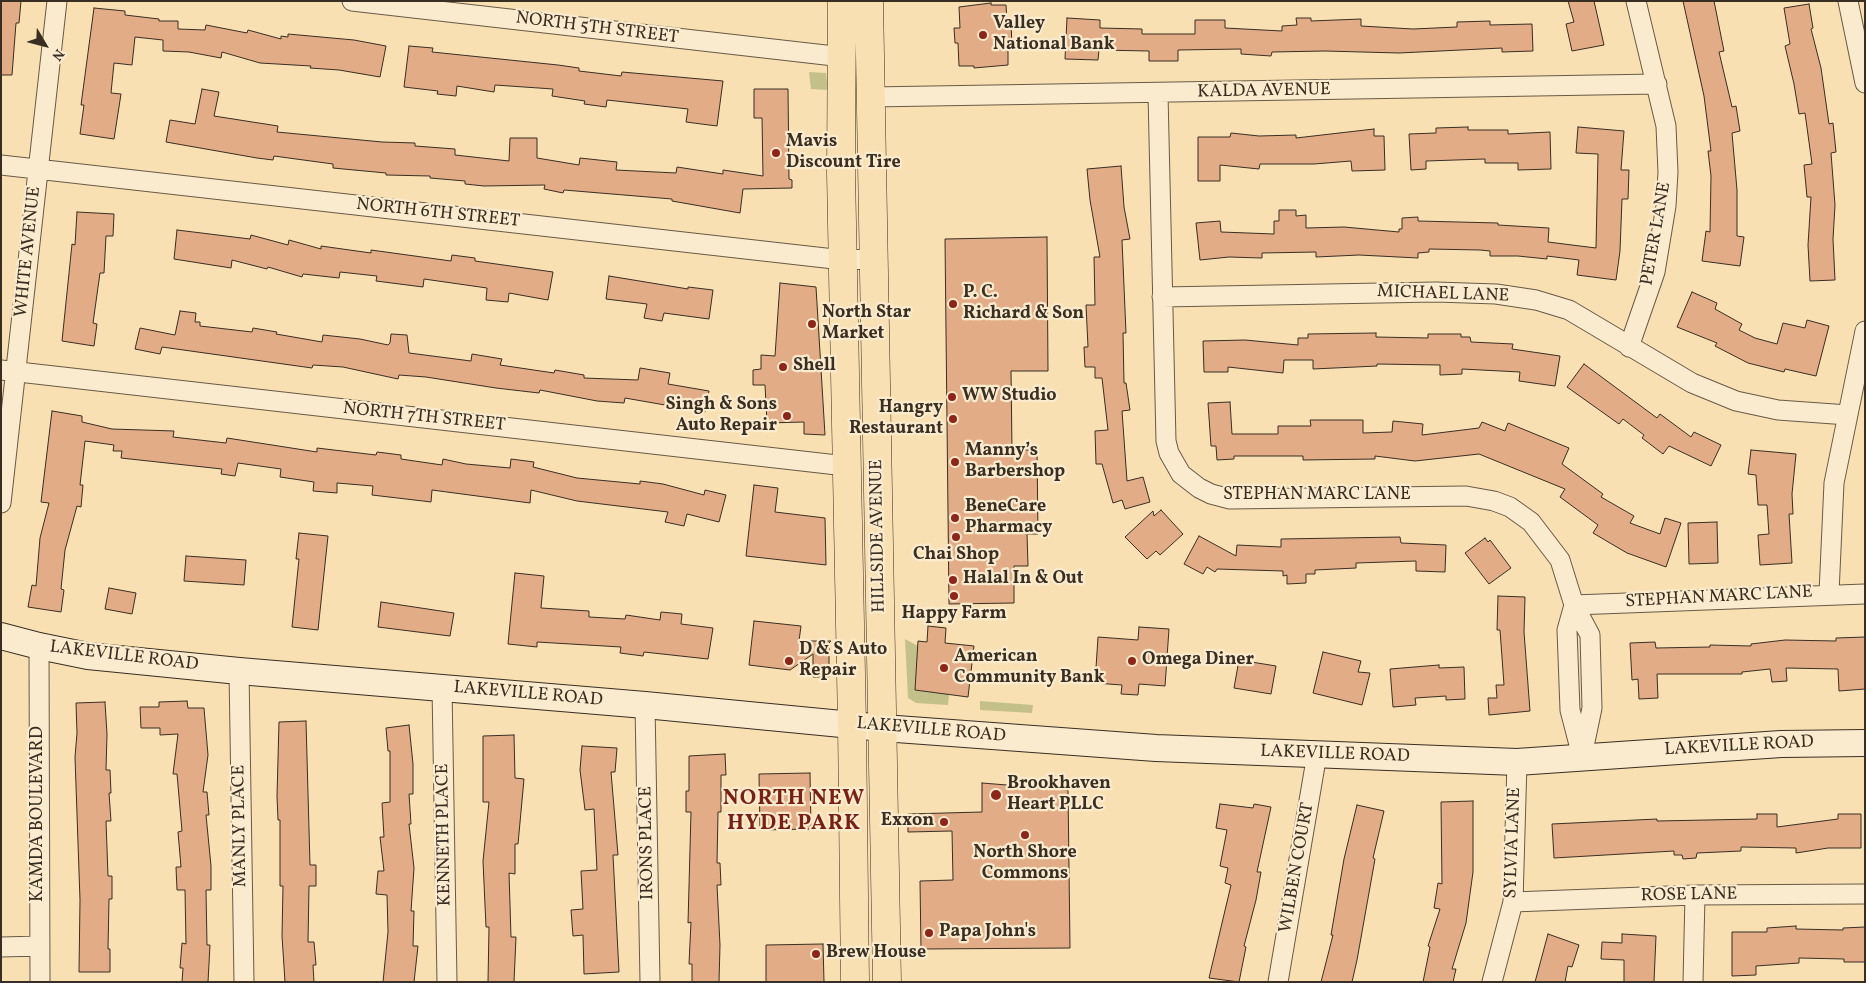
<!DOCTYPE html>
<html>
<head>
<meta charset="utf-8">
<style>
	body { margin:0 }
	#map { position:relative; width:1866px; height:983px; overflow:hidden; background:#f8e0b3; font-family:Vollkorn,serif }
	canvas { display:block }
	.frame { position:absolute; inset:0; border:2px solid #392e22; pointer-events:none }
	.north { position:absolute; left:20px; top:20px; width:50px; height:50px; -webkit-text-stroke:4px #faebce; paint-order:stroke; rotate:127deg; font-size:14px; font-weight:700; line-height:20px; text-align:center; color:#392e22 }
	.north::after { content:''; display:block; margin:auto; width:18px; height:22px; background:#392e22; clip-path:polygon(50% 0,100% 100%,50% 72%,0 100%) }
</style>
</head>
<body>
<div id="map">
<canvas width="1866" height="983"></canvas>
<div class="frame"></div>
<div class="north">N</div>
</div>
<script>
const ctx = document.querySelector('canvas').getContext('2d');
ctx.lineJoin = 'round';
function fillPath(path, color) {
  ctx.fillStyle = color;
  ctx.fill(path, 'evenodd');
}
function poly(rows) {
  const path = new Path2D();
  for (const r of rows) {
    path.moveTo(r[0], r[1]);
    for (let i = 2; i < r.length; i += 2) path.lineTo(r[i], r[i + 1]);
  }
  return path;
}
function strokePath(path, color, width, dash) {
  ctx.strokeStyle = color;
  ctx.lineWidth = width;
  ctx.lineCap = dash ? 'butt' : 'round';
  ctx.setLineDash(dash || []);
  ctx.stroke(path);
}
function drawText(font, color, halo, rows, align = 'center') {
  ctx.font = font + ' Vollkorn,serif';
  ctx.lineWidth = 4.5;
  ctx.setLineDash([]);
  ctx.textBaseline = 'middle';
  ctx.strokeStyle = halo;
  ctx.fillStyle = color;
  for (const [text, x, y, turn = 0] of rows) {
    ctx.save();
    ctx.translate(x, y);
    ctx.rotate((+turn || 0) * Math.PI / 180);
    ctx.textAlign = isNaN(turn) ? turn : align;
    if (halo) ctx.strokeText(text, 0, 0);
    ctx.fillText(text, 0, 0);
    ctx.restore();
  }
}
fillPath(poly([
	[809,72,826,73,828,90,811,89],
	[905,639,918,646,915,690,949,694,948,705,916,703,908,698],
	[980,701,1033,705,1032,713,980,710]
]), '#c3c189');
const building = poly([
	[1,1,21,1,19,23,16,23,12,75,1,75,1,1],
	[1568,1,1594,1,1604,45,1572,51,1566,24,1574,22,1568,1],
	[1683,1,1714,1,1724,51,1719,52,1732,107,1736,106,1740,131,1732,133,1737,190,1737,236,1744,237,1740,266,1702,261,1706,231,1710,232,1711,176,1708,151,1711,151,1704,96,1683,1],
	[991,3,991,5,1006,5,1007,23,1011,23,1012,46,1008,47,1008,65,974,68,974,66,959,66,958,43,955,43,954,28,960,28,959,7,991,3],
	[1809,4,1813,28,1811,29,1821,68,1829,124,1833,123,1836,152,1831,153,1835,205,1833,239,1835,280,1810,281,1808,245,1811,197,1807,197,1804,165,1812,164,1805,113,1799,114,1794,84,1785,46,1790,44,1784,8,1809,4],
	[94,8,125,11,125,15,159,19,159,21,178,21,178,29,205,30,206,25,247,33,248,30,281,39,281,36,288,37,288,34,354,40,386,46,380,77,339,70,310,68,311,66,260,63,222,52,221,58,189,52,163,51,163,40,135,37,132,65,114,63,111,93,121,94,114,139,80,134,84,105,81,105,94,8],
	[1067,18,1100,20,1100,28,1142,29,1142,34,1195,34,1195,20,1225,20,1225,28,1282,31,1282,26,1297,25,1296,18,1311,18,1311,21,1361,19,1361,26,1413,29,1457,27,1457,22,1490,21,1490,25,1532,24,1533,51,1502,52,1502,48,1399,53,1325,51,1272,52,1271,56,1241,54,1241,49,1178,50,1178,61,1149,61,1149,51,1099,50,1098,60,1065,59,1067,18],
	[409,46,433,48,432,52,558,65,579,68,579,71,621,76,622,72,723,81,717,126,686,122,688,109,607,100,606,107,584,104,585,101,552,96,553,89,495,85,494,92,457,86,456,96,437,94,438,91,404,87,409,46],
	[202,89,219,92,214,116,278,126,277,132,382,142,415,143,415,146,455,149,455,155,509,161,510,138,537,138,537,158,579,165,580,158,617,162,616,170,676,173,677,167,723,174,723,170,763,176,762,118,754,118,754,89,788,89,789,179,792,180,792,188,743,189,740,213,672,201,672,199,564,190,563,193,544,189,545,185,484,186,465,184,465,181,430,178,430,176,386,175,386,173,333,168,333,164,274,156,273,160,257,158,166,142,170,120,195,124,202,89],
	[1468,127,1468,130,1508,130,1508,134,1550,132,1551,169,1518,170,1518,163,1485,163,1485,159,1426,161,1426,169,1411,170,1409,134,1436,133,1436,128,1468,127],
	[1578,127,1624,131,1621,170,1629,170,1628,199,1622,199,1620,251,1616,280,1577,275,1579,260,1547,256,1547,259,1518,256,1490,256,1490,251,1480,250,1429,249,1429,252,1418,253,1418,258,1359,255,1316,257,1316,252,1262,253,1262,258,1229,257,1200,260,1196,223,1220,221,1221,232,1274,234,1274,221,1279,221,1279,210,1296,210,1296,216,1306,215,1306,228,1344,227,1399,232,1399,229,1402,229,1402,218,1418,217,1418,221,1498,223,1498,225,1549,228,1548,242,1596,248,1598,154,1576,153,1578,127],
	[1374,129,1374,136,1384,136,1385,170,1352,171,1351,161,1314,164,1260,164,1259,169,1220,165,1220,181,1198,181,1198,137,1230,137,1231,133,1259,136,1296,135,1296,138,1374,129],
	[1121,166,1124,207,1130,239,1122,240,1126,333,1123,333,1124,383,1126,383,1130,410,1122,411,1127,481,1143,477,1150,502,1125,509,1122,500,1113,503,1102,464,1096,464,1095,431,1108,430,1102,378,1095,378,1095,367,1085,367,1084,347,1088,347,1086,305,1095,305,1094,257,1100,257,1090,200,1087,169,1121,166],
	[77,212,114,214,113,236,106,236,104,273,100,273,93,323,97,324,94,346,62,341,72,244,75,245,77,212],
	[177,230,250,239,251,235,288,245,289,240,321,249,321,246,371,253,371,250,451,261,452,255,475,258,475,261,553,272,548,300,509,293,508,302,486,300,487,288,424,279,423,287,376,281,377,276,340,272,339,278,303,274,302,277,268,267,267,269,232,260,231,268,174,259,177,230],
	[1047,237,1048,371,1011,371,1012,450,1037,450,1038,534,1027,534,1028,566,1014,566,1014,603,949,604,945,239,1047,237],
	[609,276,688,289,688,287,713,290,709,319,664,313,662,321,644,318,647,304,606,299,609,276],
	[780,283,816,287,825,435,804,434,804,422,767,423,765,385,753,385,753,370,761,369,761,355,775,356,780,283],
	[1692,292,1717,303,1715,309,1742,324,1739,330,1755,338,1777,344,1783,323,1805,328,1807,320,1829,326,1816,376,1785,369,1784,372,1748,363,1715,346,1717,343,1677,327,1692,292],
	[180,311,196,313,195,322,200,322,200,326,252,332,253,328,277,332,276,334,322,342,323,335,360,339,388,345,390,343,391,334,407,335,409,353,471,361,472,354,502,359,500,365,554,373,555,370,584,375,584,378,638,380,640,368,670,373,668,384,709,391,705,412,625,398,624,403,597,401,540,390,539,393,496,388,426,377,399,375,398,379,343,367,313,365,312,368,162,347,160,354,135,349,140,328,175,335,180,311],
	[1376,333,1376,337,1428,338,1428,334,1461,334,1461,337,1470,337,1471,342,1513,344,1512,349,1560,356,1555,386,1519,381,1520,372,1462,369,1462,374,1440,375,1440,365,1377,364,1377,366,1313,369,1313,360,1284,360,1283,373,1228,367,1228,372,1204,372,1203,341,1245,340,1298,345,1298,338,1308,338,1308,334,1376,333],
	[1584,364,1657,418,1660,414,1691,437,1694,432,1721,445,1711,466,1669,446,1663,454,1642,438,1644,435,1623,419,1619,424,1567,387,1584,364],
	[1230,402,1232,434,1278,434,1278,426,1311,426,1310,420,1363,420,1363,433,1392,432,1393,421,1423,424,1422,435,1479,428,1482,422,1505,431,1508,423,1569,448,1562,464,1603,494,1601,497,1634,516,1630,523,1660,534,1665,518,1681,523,1666,567,1627,553,1593,533,1598,525,1560,497,1565,489,1479,454,1415,461,1375,456,1375,459,1303,460,1303,456,1234,456,1234,459,1217,460,1216,446,1211,446,1208,403,1230,402],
	[52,411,82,416,82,422,112,429,174,431,173,437,226,443,227,438,317,452,317,448,376,455,377,452,401,455,401,459,442,465,443,459,466,464,510,468,511,459,534,462,533,467,577,478,640,484,640,481,663,484,704,495,705,490,726,495,719,522,687,514,684,526,665,522,668,512,577,501,531,490,530,503,432,490,431,502,423,501,372,495,373,486,337,483,337,493,313,491,314,482,280,477,281,469,238,463,235,476,221,474,222,469,121,458,122,451,113,451,114,445,85,441,80,485,83,485,81,507,77,506,65,550,61,589,64,590,61,612,28,607,32,585,36,586,40,538,49,503,41,502,52,411],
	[1751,450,1796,454,1792,494,1793,514,1789,514,1792,563,1760,565,1758,535,1769,534,1767,505,1758,505,1756,475,1748,474,1751,450],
	[754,485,778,488,775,512,825,518,826,565,746,556,754,485],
	[1161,510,1183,534,1160,555,1156,551,1147,559,1125,537,1153,511,1154,516,1161,510],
	[1717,522,1718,563,1689,564,1688,523,1717,522],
	[299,533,328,536,318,630,292,627,299,559,296,559,299,533],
	[1199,536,1236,556,1237,545,1281,547,1281,539,1400,537,1401,543,1446,545,1445,572,1416,571,1416,561,1356,563,1356,568,1315,570,1315,574,1306,574,1306,583,1287,584,1287,575,1283,576,1283,571,1217,569,1215,572,1207,567,1203,574,1184,564,1199,536],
	[1485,538,1488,542,1490,540,1511,568,1489,584,1465,553,1485,538],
	[186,556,246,560,244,585,184,581,186,556],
	[515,573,544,576,541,608,589,611,589,617,625,619,626,615,660,620,661,612,682,614,681,624,713,628,708,659,644,652,643,656,620,653,621,647,537,642,537,647,508,644,515,573],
	[109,588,136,593,132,614,105,609,109,588],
	[1498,596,1525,597,1524,632,1530,711,1489,715,1488,698,1497,698,1496,685,1504,685,1500,630,1497,630,1498,596],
	[381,602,454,613,450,636,378,627,381,602],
	[754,621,801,626,799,641,831,641,829,643,829,677,813,677,813,654,790,670,749,665,754,621],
	[928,626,946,628,945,643,974,646,968,697,915,690,918,641,927,642,928,626],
	[1139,627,1169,629,1165,686,1139,684,1138,695,1121,694,1122,685,1095,683,1098,637,1138,640,1139,627],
	[1865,637,1865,689,1839,691,1838,669,1786,668,1787,681,1772,682,1770,669,1742,672,1742,674,1657,674,1658,698,1639,699,1638,679,1632,680,1630,643,1655,642,1656,648,1710,647,1710,645,1751,646,1751,644,1785,640,1836,641,1836,638,1865,637],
	[1323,652,1361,661,1358,672,1370,673,1362,705,1313,693,1323,652],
	[1239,660,1276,666,1271,694,1234,688,1239,660],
	[1439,665,1439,668,1464,667,1465,699,1446,700,1446,696,1415,698,1416,705,1393,707,1390,669,1439,665],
	[187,701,188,708,204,708,208,755,203,792,207,792,209,815,206,815,211,866,211,890,206,890,207,945,210,945,208,982,182,982,183,968,180,968,182,943,186,944,185,890,177,890,176,867,181,867,178,832,182,831,177,774,173,774,178,734,160,735,160,728,141,728,140,707,159,707,159,702,187,701],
	[105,702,107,734,106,770,110,770,111,793,109,793,111,821,106,821,108,876,112,876,112,899,109,899,108,949,110,949,110,972,79,972,80,900,75,757,77,733,76,703,105,702],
	[306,721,310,865,316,865,316,886,309,886,308,942,314,942,316,965,313,965,314,982,285,982,282,936,283,886,280,886,280,820,278,820,277,796,279,722,306,721],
	[409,725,413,764,413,794,409,794,411,824,409,824,414,868,411,911,414,911,413,946,418,946,414,982,383,982,388,932,387,895,376,894,378,871,384,871,380,837,384,837,382,803,390,802,390,751,388,751,386,728,409,725],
	[514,735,515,778,524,779,518,844,515,844,515,874,509,873,511,937,516,937,514,982,488,982,489,927,486,927,483,861,489,802,483,802,483,736,514,735],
	[582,746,617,748,615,772,611,772,618,855,613,855,619,972,584,974,583,935,573,936,571,910,583,909,581,871,597,870,594,809,585,810,580,770,582,746],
	[725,754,726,775,721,775,721,812,718,812,717,863,720,863,721,885,717,885,720,945,719,982,692,982,692,964,689,964,691,922,688,923,691,812,686,812,686,791,689,791,689,756,725,754],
	[810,773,811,829,760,830,759,774,810,773],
	[982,783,1068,790,1070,948,921,949,920,881,953,880,952,831,908,832,908,814,982,812,982,783],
	[1473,801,1473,872,1466,923,1452,969,1456,969,1453,982,1423,982,1430,947,1428,946,1440,909,1434,908,1438,883,1442,884,1441,802,1473,801],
	[1220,804,1253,808,1254,804,1271,807,1257,872,1261,872,1256,900,1244,946,1246,947,1239,982,1209,978,1231,885,1225,883,1228,868,1220,866,1227,830,1216,828,1220,804],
	[1357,805,1384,811,1373,858,1375,859,1357,960,1352,982,1321,982,1333,935,1331,935,1344,859,1357,805],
	[1757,814,1777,814,1777,827,1838,819,1838,814,1861,814,1861,848,1828,848,1796,853,1796,848,1741,847,1741,851,1697,853,1696,858,1683,859,1682,855,1674,855,1674,851,1554,858,1552,824,1657,819,1657,821,1757,819,1757,814],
	[1796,926,1796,929,1843,930,1843,928,1865,927,1865,962,1844,962,1844,959,1799,958,1799,963,1756,966,1756,975,1732,976,1732,932,1767,932,1767,928,1796,926],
	[1548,934,1579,945,1572,967,1568,966,1565,982,1535,982,1548,934],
	[1622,934,1656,936,1654,982,1624,982,1624,960,1601,959,1602,942,1622,943,1622,934],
	[823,944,824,982,766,982,766,945,823,944]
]);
fillPath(building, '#e2ac86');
strokePath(building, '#392e22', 1);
const minor = poly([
	[352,1,843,57],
	[1848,1,1865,83],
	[1158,94,1166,441,1169,453,1181,474,1199,488,1211,494,1230,499,1466,496,1494,501,1510,507,1531,522,1560,560,1574,605,1590,635,1592,708,1582,756,1570,710,1567,630,1574,605],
	[871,97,1657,84],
	[1,165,843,260,874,259],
	[1162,297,1436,292,1496,294,1536,300,1569,310,1692,383,1736,401,1778,410,1848,415],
	[1629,347,1655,272,1666,206,1668,172,1666,126,1636,1],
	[1,370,846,466],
	[1,503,57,1],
	[1829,593,1834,483,1865,331],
	[1574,605,1865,594],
	[39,646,40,982],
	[239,671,244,982],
	[442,687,447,982],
	[645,705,650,982],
	[1513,902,1695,895,1865,894],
	[1,947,40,946],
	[1278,982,1317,754],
	[1492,982,1513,902,1517,762],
	[1693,982,1695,895]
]);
const secondary = poly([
	[1,636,39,646,88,656,239,671,645,705,883,728,1156,748,1517,762,1781,744,1865,743]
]);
const primary = poly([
	[842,1,841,173,852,724,855,982],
	[869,1,887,982]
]);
strokePath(minor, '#695a46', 21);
strokePath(secondary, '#392e22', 28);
strokePath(primary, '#392e22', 29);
strokePath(minor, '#faebce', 19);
strokePath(secondary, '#faebce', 26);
strokePath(primary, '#f8e0b3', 28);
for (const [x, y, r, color] of [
	[983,35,5,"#8f2418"],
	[776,153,5,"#8f2418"],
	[953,304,5,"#8f2418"],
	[812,324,5,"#8f2418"],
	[783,367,5,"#8f2418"],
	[952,397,5,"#8f2418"],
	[787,416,5,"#8f2418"],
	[953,419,5,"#8f2418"],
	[955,462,5,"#8f2418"],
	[955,518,5,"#8f2418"],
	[956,537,5,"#8f2418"],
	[953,580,5,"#8f2418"],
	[954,596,5,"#8f2418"],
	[789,661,5,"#8f2418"],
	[1132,661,5,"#8f2418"],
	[944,668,5,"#8f2418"],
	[996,795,6,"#8f2418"],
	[944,822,5,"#8f2418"],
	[1025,835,5,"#8f2418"],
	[929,933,5,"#8f2418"],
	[816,954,5,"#8f2418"]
]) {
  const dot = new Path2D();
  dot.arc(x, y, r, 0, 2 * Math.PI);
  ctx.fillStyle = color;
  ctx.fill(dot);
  strokePath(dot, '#faebce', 2);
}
drawText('bold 18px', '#392e22', '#faebce', [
	["Valley",993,25],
	["National Bank",993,46],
	["Mavis",786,143],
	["Discount Tire",786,164],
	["P. C.",963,294],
	["Richard & Son",963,315],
	["North Star",822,314],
	["Market",822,335],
	["Shell",793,367],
	["WW Studio",962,397],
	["Singh & Sons",777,406,"right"],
	["Auto Repair",777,427,"right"],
	["Hangry",943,409,"right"],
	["Restaurant",943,430,"right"],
	["Manny’s",965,452],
	["Barbershop",965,473],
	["BeneCare",965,508],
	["Pharmacy",965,529],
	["Chai Shop",956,556,"center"],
	["Halal In & Out",963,580],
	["Happy Farm",954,615,"center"],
	["D & S Auto",799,651],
	["Repair",799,672],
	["American",954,658],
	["Community Bank",954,679],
	["Omega Diner",1142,661],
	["Brookhaven",1007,785],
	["Heart PLLC",1007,806],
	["Exxon",934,822,"right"],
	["North Shore",1025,854,"center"],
	["Commons",1025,875,"center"],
	["Papa John's",939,933],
	["Brew House",826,954]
], 'left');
drawText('18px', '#392e22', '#faebce', [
	["NORTH 5TH STREET",597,29,7],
	["KALDA AVENUE",1264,92,-1],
	["NORTH 6TH STREET",438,214,6],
	["PETER LANE",1657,234,-80],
	["WHITE AVENUE",29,252,-84],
	["MICHAEL LANE",1443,295,2],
	["NORTH 7TH STREET",424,418,6],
	["STEPHAN MARC LANE",1317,496],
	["HILLSIDE AVENUE",879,536,-91],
	["STEPHAN MARC LANE",1719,598,-3],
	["LAKEVILLE ROAD",124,657,7],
	["LAKEVILLE ROAD",528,695,5],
	["LAKEVILLE ROAD",931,731,5],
	["LAKEVILLE ROAD",1739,747,-3],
	["LAKEVILLE ROAD",1335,755,2],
	["KAMDA BOULEVARD",39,814,-90],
	["MANLY PLACE",241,826,-91],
	["KENNETH PLACE",445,835,-91],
	["IRONS PLACE",648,843,-91],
	["SYLVIA LANE",1514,843,-88],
	["WILBEN COURT",1298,868,-80],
	["ROSE LANE",1689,896,-1]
]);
ctx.letterSpacing = '1px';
drawText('bold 22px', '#7a1f14', '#faebce', [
	["NORTH NEW",794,800],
	["HYDE PARK",794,825]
]);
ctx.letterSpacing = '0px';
</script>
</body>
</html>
